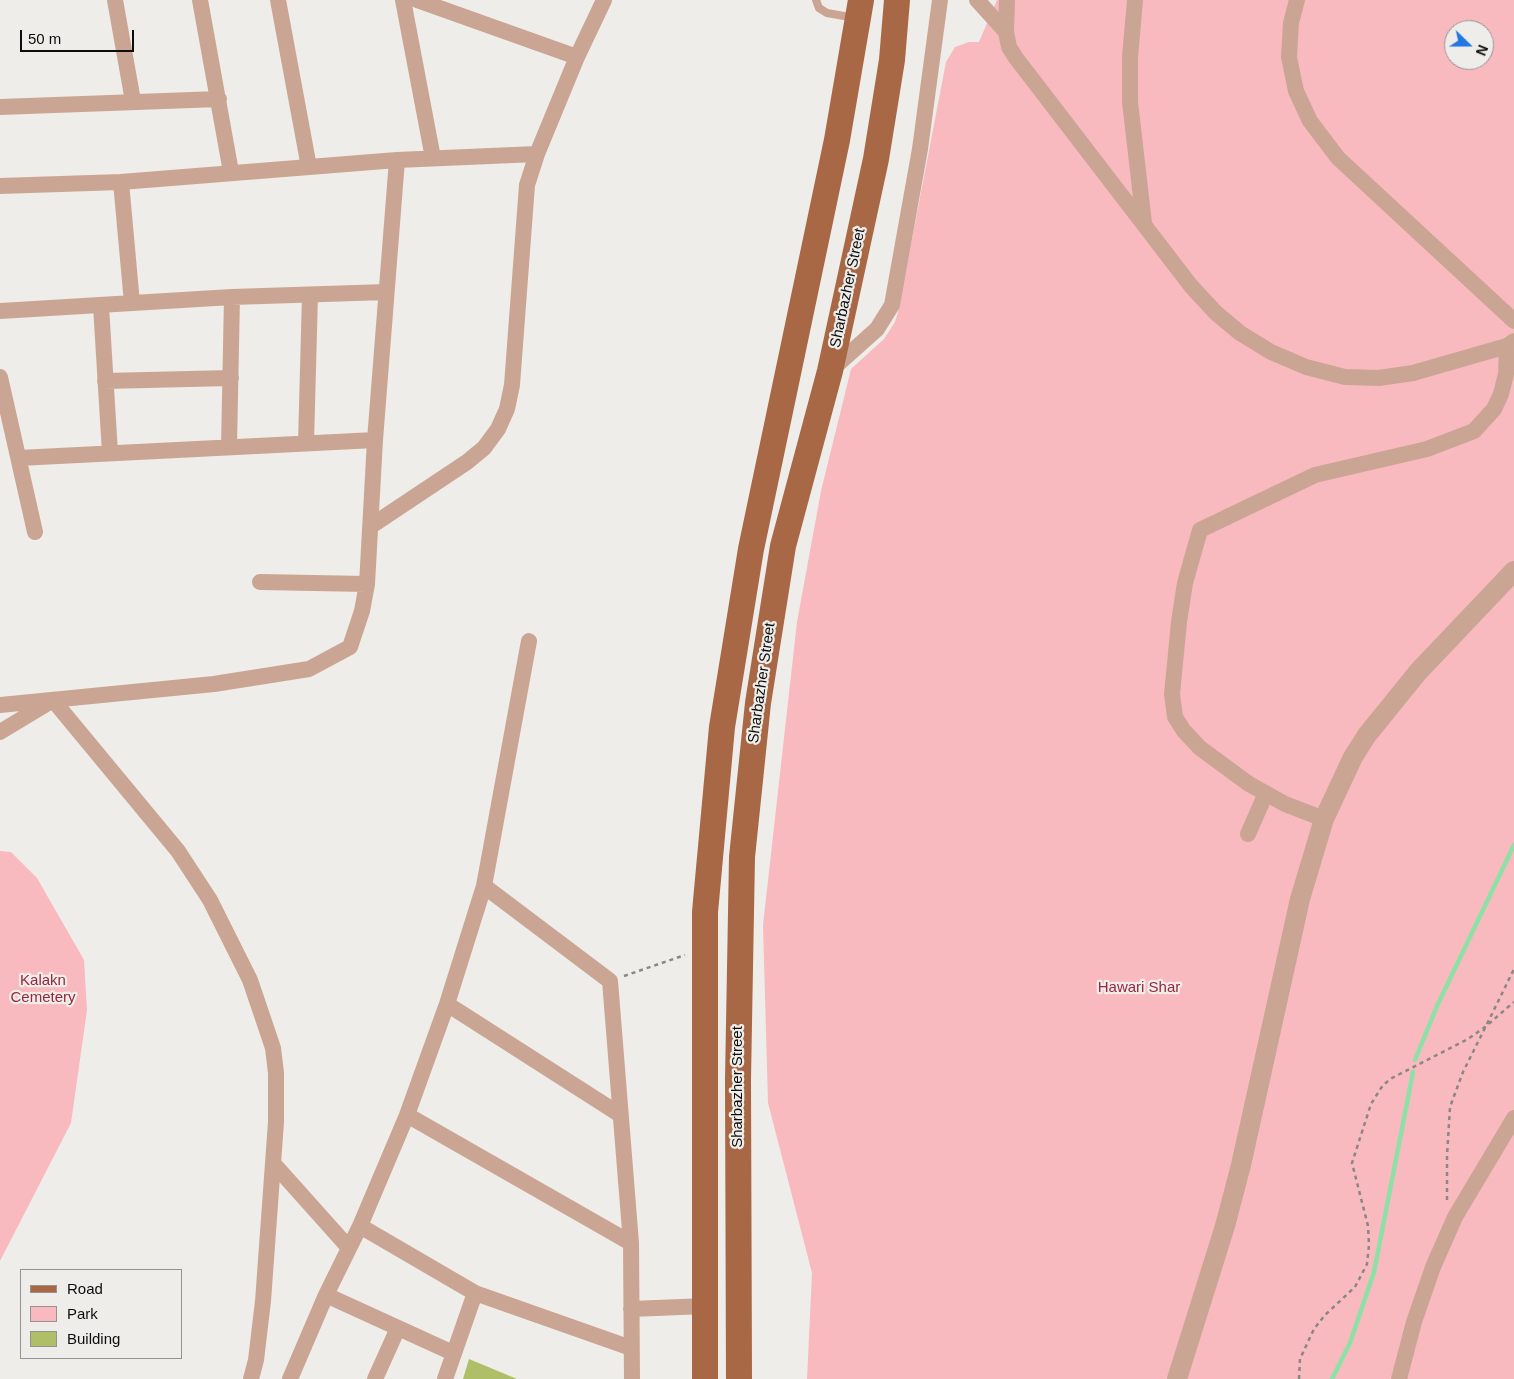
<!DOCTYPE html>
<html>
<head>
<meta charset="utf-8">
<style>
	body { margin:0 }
	#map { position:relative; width:1514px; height:1379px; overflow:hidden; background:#efede9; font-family:Arial,sans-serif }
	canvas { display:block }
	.legend { position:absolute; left:20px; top:1269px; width:162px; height:90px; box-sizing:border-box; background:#efede9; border:1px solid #959391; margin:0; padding:6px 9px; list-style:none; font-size:15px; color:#0d0d0c }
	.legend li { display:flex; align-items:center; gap:10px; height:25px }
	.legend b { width:25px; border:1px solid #959391 }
	.north { position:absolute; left:1444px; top:20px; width:50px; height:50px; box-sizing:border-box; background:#efede9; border:1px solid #959391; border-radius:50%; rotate:112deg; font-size:14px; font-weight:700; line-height:20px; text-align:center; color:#0d0d0c }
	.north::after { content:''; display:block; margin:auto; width:18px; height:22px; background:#2377e2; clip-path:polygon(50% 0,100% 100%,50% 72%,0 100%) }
	.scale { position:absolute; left:20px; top:30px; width:114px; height:22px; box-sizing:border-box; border:2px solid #0d0d0c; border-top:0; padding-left:6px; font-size:15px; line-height:18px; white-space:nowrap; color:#0d0d0c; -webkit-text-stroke:4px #efede9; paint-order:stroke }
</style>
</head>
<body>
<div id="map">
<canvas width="1514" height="1379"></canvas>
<ul class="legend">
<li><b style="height:6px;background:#a96845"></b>Road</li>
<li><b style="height:14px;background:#f9babf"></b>Park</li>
<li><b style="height:14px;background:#aebf67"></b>Building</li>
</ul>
<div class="north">N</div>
<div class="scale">50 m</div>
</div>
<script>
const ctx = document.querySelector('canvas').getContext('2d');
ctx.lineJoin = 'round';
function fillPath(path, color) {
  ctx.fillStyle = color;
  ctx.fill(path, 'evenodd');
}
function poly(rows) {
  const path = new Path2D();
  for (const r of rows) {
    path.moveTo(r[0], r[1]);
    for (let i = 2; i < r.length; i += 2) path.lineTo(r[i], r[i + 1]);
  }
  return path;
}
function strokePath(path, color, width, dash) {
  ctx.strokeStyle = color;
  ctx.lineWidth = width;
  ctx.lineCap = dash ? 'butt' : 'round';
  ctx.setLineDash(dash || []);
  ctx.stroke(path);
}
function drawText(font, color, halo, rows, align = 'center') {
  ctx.font = font + ' Arial,sans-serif';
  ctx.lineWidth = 4.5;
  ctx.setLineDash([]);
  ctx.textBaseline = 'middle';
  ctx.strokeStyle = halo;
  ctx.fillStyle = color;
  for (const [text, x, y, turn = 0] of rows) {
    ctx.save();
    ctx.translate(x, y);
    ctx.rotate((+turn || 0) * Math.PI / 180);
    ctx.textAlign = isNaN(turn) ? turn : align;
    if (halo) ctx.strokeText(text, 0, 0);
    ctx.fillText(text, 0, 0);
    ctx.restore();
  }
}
fillPath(poly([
	[997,0,1514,0,1514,1379,807,1379,812,1273,768,1103,763,925,797,622,821,491,851,369,884,339,895,322,898,312,946,62,955,47,969,42,979,42],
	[1454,30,1484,30,1484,60,1454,60],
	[0,851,11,852,37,878,84,960,87,1010,71,1123,0,1261]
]), '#f9babf');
strokePath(poly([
	[1415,1060,1437,1006,1514,845],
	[1332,1379,1350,1343,1374,1272,1413,1072]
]), '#8ee0a6', 4.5);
fillPath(poly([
	[469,1359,517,1379,463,1379]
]), '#aebf67');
strokePath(poly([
	[624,976,685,955],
	[1487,1024,1514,969],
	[1447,1200,1447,1156,1450,1107,1463,1072,1485,1028],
	[1299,1379,1300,1359,1314,1329,1325,1315,1355,1287,1367,1264,1369,1245,1368,1226,1352,1163,1371,1104,1383,1085,1392,1078,1468,1039,1485,1027,1514,1002]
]), '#898885', 2.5, [4, 4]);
strokePath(poly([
	[816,0,819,8,827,13,855,18]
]), '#cba593', 8);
strokePath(poly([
	[115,0,133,101],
	[200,0,231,172],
	[278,0,309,167],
	[403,0,433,158],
	[417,0,577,57],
	[977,0,1006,32],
	[1007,0,1006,32,1009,47,1016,58,1191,286,1216,313,1240,333,1271,352,1306,367,1345,377,1379,378,1413,373,1507,346,1514,341],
	[1135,0,1130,57,1130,102,1144,223],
	[1297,0,1291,23,1289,57,1296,91,1310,121,1338,158,1514,321],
	[0,107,219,99],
	[121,182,132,303],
	[0,186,121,182,397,160,537,154],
	[101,306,110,453],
	[0,311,232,297,386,292],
	[830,371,877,329,892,305,920,149,940,0],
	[0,377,35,532],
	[105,381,231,378],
	[306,443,310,295],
	[229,447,232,297],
	[19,458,375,440],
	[371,526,467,462,484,448,498,429,507,409,512,385,527,185,537,154,577,57,604,0],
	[260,582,367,584],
	[0,705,214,684,309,669,350,647,362,611,367,584,375,440,397,160],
	[0,732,53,700,178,851,210,900,250,980,273,1048,276,1073,276,1122,263,1301,256,1360,251,1379],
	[1324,819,1285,804,1249,784,1200,748,1184,731,1175,717,1172,694,1179,622,1185,583,1200,530,1315,475,1427,449,1474,431,1494,409,1501,394,1506,374,1507,346],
	[1248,834,1266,793],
	[484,886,610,981,631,1243,632,1379],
	[447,1004,619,1114],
	[407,1115,631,1243],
	[273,1163,349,1248],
	[360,1226,475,1293,631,1348],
	[326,1295,453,1353],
	[631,1309,706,1306],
	[290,1379,326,1295,360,1226,407,1115,447,1004,484,886,529,641],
	[375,1379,398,1328],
	[445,1379,475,1293],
	[1399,1379,1414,1322,1433,1267,1455,1217,1514,1118]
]), '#cba593', 16);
strokePath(poly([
	[1177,1379,1225,1226,1241,1165,1300,899,1324,819,1353,757,1367,735,1418,672,1514,571]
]), '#cba593', 20);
strokePath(poly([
	[705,1379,705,912,722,727,751,549,837,140,861,0],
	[739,1379,738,1079,742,857,758,703,783,546,830,371,876,159,892,60,897,0]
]), '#a96845', 26);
drawText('15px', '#0d0d0c', '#efede9', [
	["Sharbazher Street",848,288,-78],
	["Sharbazher Street",762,683,-82],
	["Sharbazher Street",738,1087,-90]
]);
drawText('15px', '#95273e', '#efede9', [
	["Kalakn",43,981],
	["Cemetery",43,998],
	["Hawari Shar",1139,988]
]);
</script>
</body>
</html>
